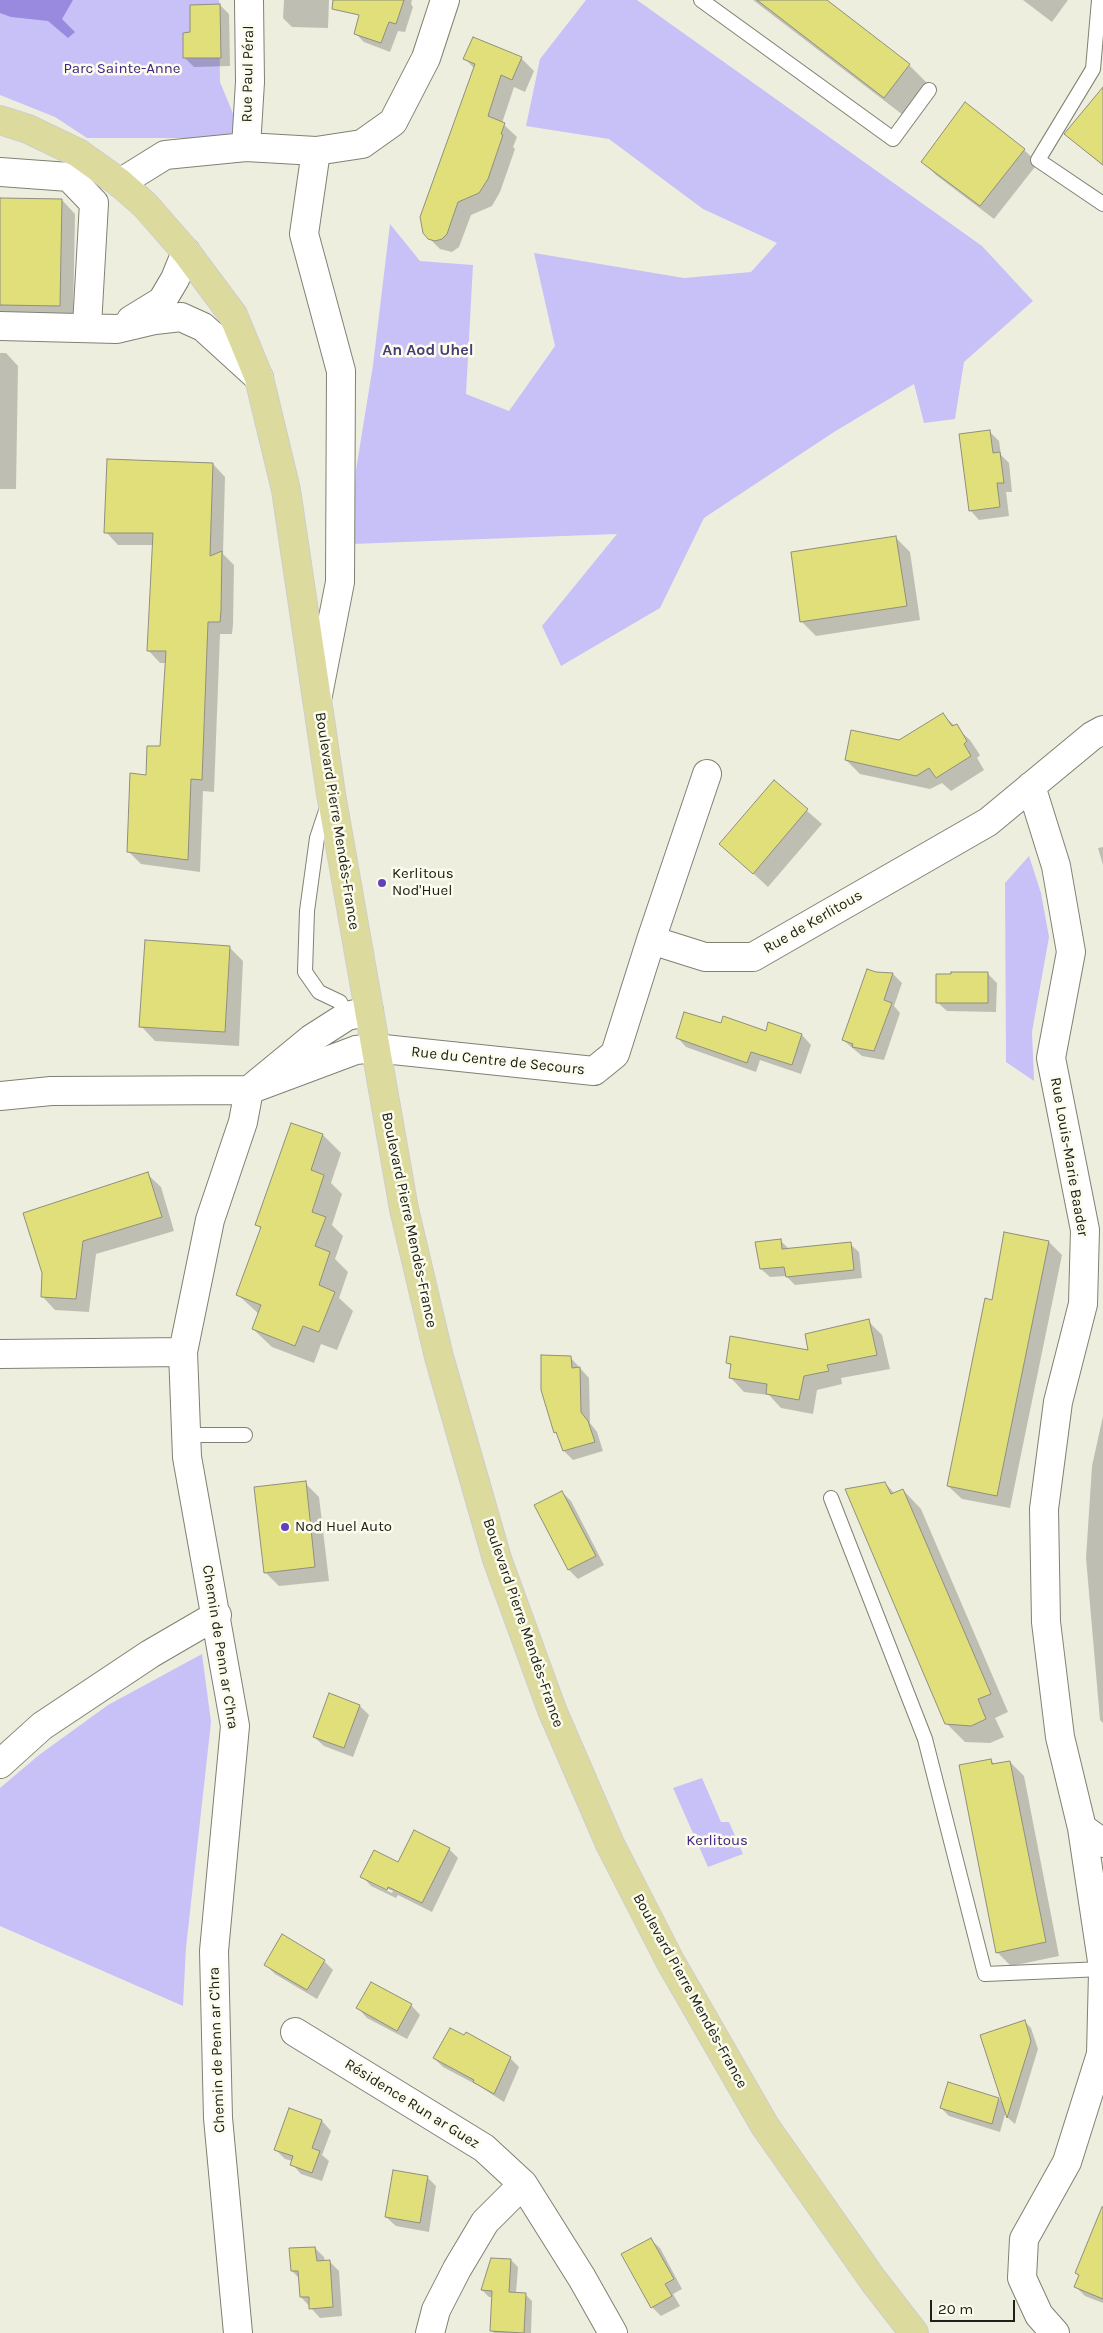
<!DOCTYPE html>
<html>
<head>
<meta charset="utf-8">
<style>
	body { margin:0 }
	#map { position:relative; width:1103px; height:2333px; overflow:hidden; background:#eeeedf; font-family:Karla,sans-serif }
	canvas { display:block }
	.scale { position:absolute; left:930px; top:2300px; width:85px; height:22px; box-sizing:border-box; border:2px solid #20201a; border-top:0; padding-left:6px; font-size:15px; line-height:18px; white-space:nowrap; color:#20201a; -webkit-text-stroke:4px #fbfcec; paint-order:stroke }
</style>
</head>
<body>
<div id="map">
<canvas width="1103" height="2333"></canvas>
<div class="scale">20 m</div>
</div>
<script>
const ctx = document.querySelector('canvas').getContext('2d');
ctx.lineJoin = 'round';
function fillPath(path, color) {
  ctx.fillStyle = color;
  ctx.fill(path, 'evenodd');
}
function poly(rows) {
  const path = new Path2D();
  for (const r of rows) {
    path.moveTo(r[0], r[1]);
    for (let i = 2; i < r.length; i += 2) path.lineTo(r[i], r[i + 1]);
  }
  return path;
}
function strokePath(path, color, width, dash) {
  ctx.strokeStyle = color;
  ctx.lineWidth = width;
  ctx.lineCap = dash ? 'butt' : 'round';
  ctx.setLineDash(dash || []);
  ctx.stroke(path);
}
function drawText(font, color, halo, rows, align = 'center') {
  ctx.font = font + ' Karla,sans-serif';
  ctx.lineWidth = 5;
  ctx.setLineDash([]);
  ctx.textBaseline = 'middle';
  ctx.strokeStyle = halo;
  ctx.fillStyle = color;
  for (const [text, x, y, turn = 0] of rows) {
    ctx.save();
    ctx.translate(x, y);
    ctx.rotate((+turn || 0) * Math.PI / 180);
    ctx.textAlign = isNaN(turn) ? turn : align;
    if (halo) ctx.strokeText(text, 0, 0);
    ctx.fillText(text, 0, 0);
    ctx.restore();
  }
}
fillPath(poly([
	[0,0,219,0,220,82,243,138,87,138,55,117,0,95],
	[586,0,637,0,982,246,1033,301,964,362,955,419,924,423,914,384,834,432,704,518,660,608,561,666,542,626,617,534,352,544,356,470,373,365,390,224,420,261,473,265,466,394,509,411,555,346,534,253,684,278,751,272,777,243,703,209,609,139,526,126,540,59],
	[1029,856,1041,893,1049,937,1032,1032,1034,1081,1006,1062,1005,883],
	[202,1654,211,1722,186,1948,183,2006,0,1926,0,1788,39,1755,108,1705],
	[702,1778,721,1822,729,1822,743,1854,708,1867,673,1788]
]), '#c8c1f8');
fillPath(poly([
	[0,0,73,0,62,19,75,32,68,38,48,21,11,17,0,13]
]), '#998ae0');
fillPath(poly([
	[284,0,329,0,328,28,292,27,283,18],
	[366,0,412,0,411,4,413,7,405,32,398,31,390,52,364,42,355,33],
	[753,0,825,0,909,65,927,83,903,115],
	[1023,0,1068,0,1052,22],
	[220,5,229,14,230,66,194,67,184,57,191,33],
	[474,38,521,58,534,71,525,92,514,87,502,123,517,137,513,147,515,149,500,192,492,206,471,215,459,247,452,252,440,249,427,236,475,69,464,58],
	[1103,89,1103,166,1066,134],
	[1024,150,1038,163,994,219,936,175,922,161],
	[0,200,62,200,75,214,73,319,0,318],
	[0,353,6,353,18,366,16,489,0,489],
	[990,432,999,441,1001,455,1009,463,1012,492,1006,492,1009,516,979,520,970,510],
	[213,464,225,477,223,554,234,565,233,624,232,634,220,634,214,792,203,791,200,872,141,864,129,852,148,776,161,747,166,663,160,663,148,650,154,545,118,545,106,532],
	[896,538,910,552,920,620,816,636,801,621],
	[943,715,970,740,980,755,977,758,984,770,951,791,942,783,930,789,860,774,846,760,900,742],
	[774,782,822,824,768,887,721,844],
	[1103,847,1103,865,1098,848],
	[229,947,243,961,239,1046,155,1041,141,1026],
	[875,974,893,974,902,983,894,1006,900,1013,884,1060,862,1056,843,1040],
	[988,974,997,983,996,1012,947,1011,937,1002],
	[721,1024,767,1032,769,1024,802,1035,811,1045,801,1074,760,1060,756,1072,686,1047,677,1037],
	[323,1135,341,1153,331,1183,342,1194,332,1225,343,1236,335,1259,348,1272,339,1298,353,1311,337,1350,321,1344,314,1363,272,1347,253,1329,259,1314,238,1295,261,1229,257,1224],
	[147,1174,161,1187,174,1231,96,1254,89,1312,55,1310,42,1296,43,1273],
	[780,1240,789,1249,850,1244,859,1252,862,1278,795,1285,786,1276,770,1277,761,1269],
	[1049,1242,1062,1255,1010,1508,962,1499,948,1486,993,1301],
	[868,1321,882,1335,890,1369,841,1378,842,1384,817,1390,813,1414,781,1408,769,1395,744,1392,730,1377,732,1367,727,1362,809,1352],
	[570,1357,589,1378,590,1423,597,1432,603,1451,573,1460,564,1451,559,1436,555,1432],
	[1103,1416,1103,1723,1100,1720,1086,1558,1092,1466],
	[305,1483,319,1497,329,1581,279,1586,265,1572],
	[885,1483,895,1494,903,1490,921,1509,1008,1712,995,1718,1004,1737,990,1743,965,1742,946,1723],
	[562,1492,571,1501,604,1565,578,1579,569,1570,536,1506],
	[360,1706,369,1715,353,1757,324,1746,314,1737],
	[991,1760,995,1765,1010,1762,1024,1776,1059,1956,1011,1966,997,1952],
	[449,1849,458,1858,432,1912,398,1895,396,1898,371,1886,362,1876],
	[371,1881,393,1891,392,1893,371,1883],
	[324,1961,333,1970,317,1999,275,1974,266,1965],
	[411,2005,420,2015,407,2039,367,2018,358,2008],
	[1024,2021,1031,2028,1038,2049,1015,2124,1008,2118,1006,2111,1000,2132,949,2116,941,2108,999,2099,1004,2104],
	[464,2036,510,2058,519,2067,504,2102,479,2086,443,2067,434,2058],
	[290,2109,322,2121,331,2131,322,2155,329,2161,322,2181,301,2174,292,2164,293,2161,285,2159,275,2149],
	[427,2177,436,2186,429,2232,396,2226,386,2217],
	[650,2239,660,2248,682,2289,673,2294,680,2306,661,2316,652,2307],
	[1103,2244,1103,2303,1085,2296,1076,2287,1080,2276,1077,2273],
	[315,2248,324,2257,325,2262,330,2262,339,2271,342,2316,320,2318,301,2297,300,2279,292,2271],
	[511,2260,518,2267,516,2293,525,2294,532,2301,531,2333,494,2333,492,2331,493,2297,489,2297,482,2290]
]), '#0003');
const building = poly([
	[333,0,404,0,396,24,389,22,381,43,354,34,359,15,332,9,333,0],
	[757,0,827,0,910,64,884,98,757,0],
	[220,4,221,58,183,58,183,33,190,32,190,5,220,4],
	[473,37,522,57,512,80,501,75,488,116,505,123,501,134,503,135,488,179,479,193,458,202,447,234,442,239,435,241,428,239,423,233,420,217,475,64,463,59,473,37],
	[1103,87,1103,165,1064,134,1103,87],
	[965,102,1025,149,980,206,921,162,965,102],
	[0,198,62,199,60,306,0,305,0,198],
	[990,430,993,453,1000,452,1004,483,997,483,1000,507,969,511,959,434,990,430],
	[107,459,213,463,210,556,222,551,221,611,220,622,208,622,202,780,191,779,188,860,127,852,130,773,146,775,147,746,160,746,166,651,147,651,153,533,104,533,107,459],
	[896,536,907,606,800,622,791,552,896,536],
	[943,713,952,726,957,724,967,741,964,744,971,756,936,778,929,768,916,776,845,760,851,730,899,740,943,713],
	[774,780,808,809,753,874,719,844,774,780],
	[145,940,230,946,225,1032,139,1027,145,940],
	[867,969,876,972,893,973,884,1000,892,1003,874,1051,852,1047,853,1044,842,1040,867,969],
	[951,972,988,972,988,1003,936,1003,936,974,951,974,951,972],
	[684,1012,721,1023,723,1016,766,1031,768,1022,802,1034,792,1065,751,1052,747,1063,676,1038,684,1012],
	[291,1123,323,1134,311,1170,324,1175,312,1212,326,1217,315,1246,330,1252,319,1285,335,1292,319,1332,303,1326,295,1346,252,1329,261,1305,236,1295,261,1227,255,1225,291,1123],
	[148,1172,162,1217,83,1241,76,1299,41,1297,42,1273,23,1213,148,1172],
	[1004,1232,1049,1241,997,1496,947,1486,985,1298,992,1300,1004,1232],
	[781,1239,782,1249,851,1242,854,1270,786,1277,784,1267,760,1269,755,1242,781,1239],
	[869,1319,877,1355,827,1365,829,1371,804,1376,799,1400,766,1394,767,1384,729,1378,731,1364,726,1363,730,1336,808,1350,805,1334,869,1319],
	[541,1355,571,1356,572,1368,580,1367,581,1412,588,1421,595,1442,563,1451,556,1432,554,1433,541,1390,541,1355],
	[306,1481,315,1567,264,1573,254,1487,306,1481],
	[885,1482,891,1494,903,1489,991,1694,978,1699,986,1719,971,1726,945,1724,845,1489,885,1482],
	[562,1491,596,1556,568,1570,534,1505,562,1491],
	[329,1693,360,1705,344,1748,313,1737,329,1693],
	[991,1759,992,1764,1010,1761,1046,1942,996,1953,959,1765,991,1759],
	[414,1830,450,1848,422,1903,388,1887,387,1890,360,1877,374,1850,398,1862,414,1830],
	[282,1934,325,1960,307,1990,264,1965,282,1934],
	[371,1982,412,2004,397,2031,356,2008,371,1982],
	[1025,2020,1031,2041,1007,2118,980,2035,1025,2020],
	[450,2028,464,2035,466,2032,511,2057,494,2094,473,2082,474,2080,433,2058,450,2028],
	[948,2082,999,2098,992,2124,940,2108,948,2082],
	[289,2108,322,2120,312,2148,320,2151,312,2173,290,2165,293,2156,274,2150,289,2108],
	[393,2170,428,2176,420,2223,385,2217,393,2170],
	[1102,2207,1103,2207,1103,2299,1074,2287,1079,2275,1075,2273,1102,2207],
	[651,2238,674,2279,665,2284,672,2296,651,2308,621,2254,651,2238],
	[315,2247,317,2261,330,2260,333,2307,309,2309,309,2297,300,2297,298,2271,291,2271,289,2248,315,2247],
	[491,2258,511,2259,509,2292,526,2293,524,2333,490,2331,492,2291,481,2290,491,2258]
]);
fillPath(building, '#e1df79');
strokePath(building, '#8e8f80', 1);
const service = poly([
	[701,0,893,139,929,90],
	[1099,0,1093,69,1038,160,1103,204],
	[328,805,317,838,307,911,305,972,319,992,340,1002,347,1016],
	[186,1435,245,1435],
	[831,1498,925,1739,985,1974,1103,1969]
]);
const minor = poly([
	[246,147,250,82,249,0],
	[316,151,304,234,341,371,340,582,318,695],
	[0,172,69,177,94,203,87,326],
	[120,183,165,155,246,147,316,151,362,144,393,122,426,58,445,0],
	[131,320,162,301,175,279,186,252],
	[0,326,117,329,155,320,181,317,203,327,259,378],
	[707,774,651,940,705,957,753,957,988,822,1092,736,1103,730],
	[1031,786,1056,866,1071,952,1051,1058,1085,1230,1083,1304,1058,1402,1044,1509,1046,1622,1060,1737,1082,1828,1103,1843],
	[0,1096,51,1091,249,1090,356,1050,374,1048,594,1071,615,1054,651,940],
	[0,1354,183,1352],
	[0,1764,42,1726,150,1654,217,1615],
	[1082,1828,1103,1968],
	[295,2032,484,2148,523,2184],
	[238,2333,218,2118,214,1951,235,1726,187,1457,183,1352,210,1220,243,1122,249,1090,311,1039,347,1016,369,1011],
	[430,2333,436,2310,457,2269,485,2222,523,2184,582,2278,613,2333],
	[1055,2333,1039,2315,1022,2278,1024,2239,1067,2162,1101,2054,1103,1972]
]);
const primary = poly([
	[0,120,28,129,78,153,120,183,145,205,186,252,233,315,259,378,286,490,331,794,404,1209,439,1357,497,1559,552,1710,610,1844,670,1961,765,2126,873,2280,914,2333]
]);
strokePath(service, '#818173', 16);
strokePath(minor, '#818173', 30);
strokePath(primary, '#cececd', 30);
strokePath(service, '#fff', 14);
strokePath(minor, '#fff', 28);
strokePath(primary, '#dcda9d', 28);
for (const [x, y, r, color] of [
	[382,883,5,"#6240b9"],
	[285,1527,5,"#6240b9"]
]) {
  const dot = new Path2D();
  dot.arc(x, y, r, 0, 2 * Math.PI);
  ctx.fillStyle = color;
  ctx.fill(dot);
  strokePath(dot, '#fbfcec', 2);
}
drawText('15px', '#402285', '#fbfcec', [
	["Parc Sainte-Anne",122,69],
	["Kerlitous",717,1841]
]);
drawText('15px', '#20201a', '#fbfcec', [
	["Rue Paul Péral",248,74,-89],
	["Boulevard Pierre Mendès-France",337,821,81],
	["Rue de Kerlitous",813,922,-30],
	["Rue du Centre de Secours",498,1061,6],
	["Rue Louis-Marie Baader",1069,1157,80],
	["Boulevard Pierre Mendès-France",409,1220,78],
	["Boulevard Pierre Mendès-France",523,1623,71],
	["Chemin de Penn ar C'hra",220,1647,81],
	["Boulevard Pierre Mendès-France",690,1991,61],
	["Chemin de Penn ar C'hra",217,2050,-92],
	["Résidence Run ar Guez",412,2104,32]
]);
drawText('15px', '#20201a', '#fbfcec', [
	["Kerlitous",392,874],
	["Nod'Huel",392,891],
	["Nod Huel Auto",295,1527]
], 'left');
drawText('bold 16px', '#483b78', '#fbfcec', [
	["An Aod Uhel",428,350]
]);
</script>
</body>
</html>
